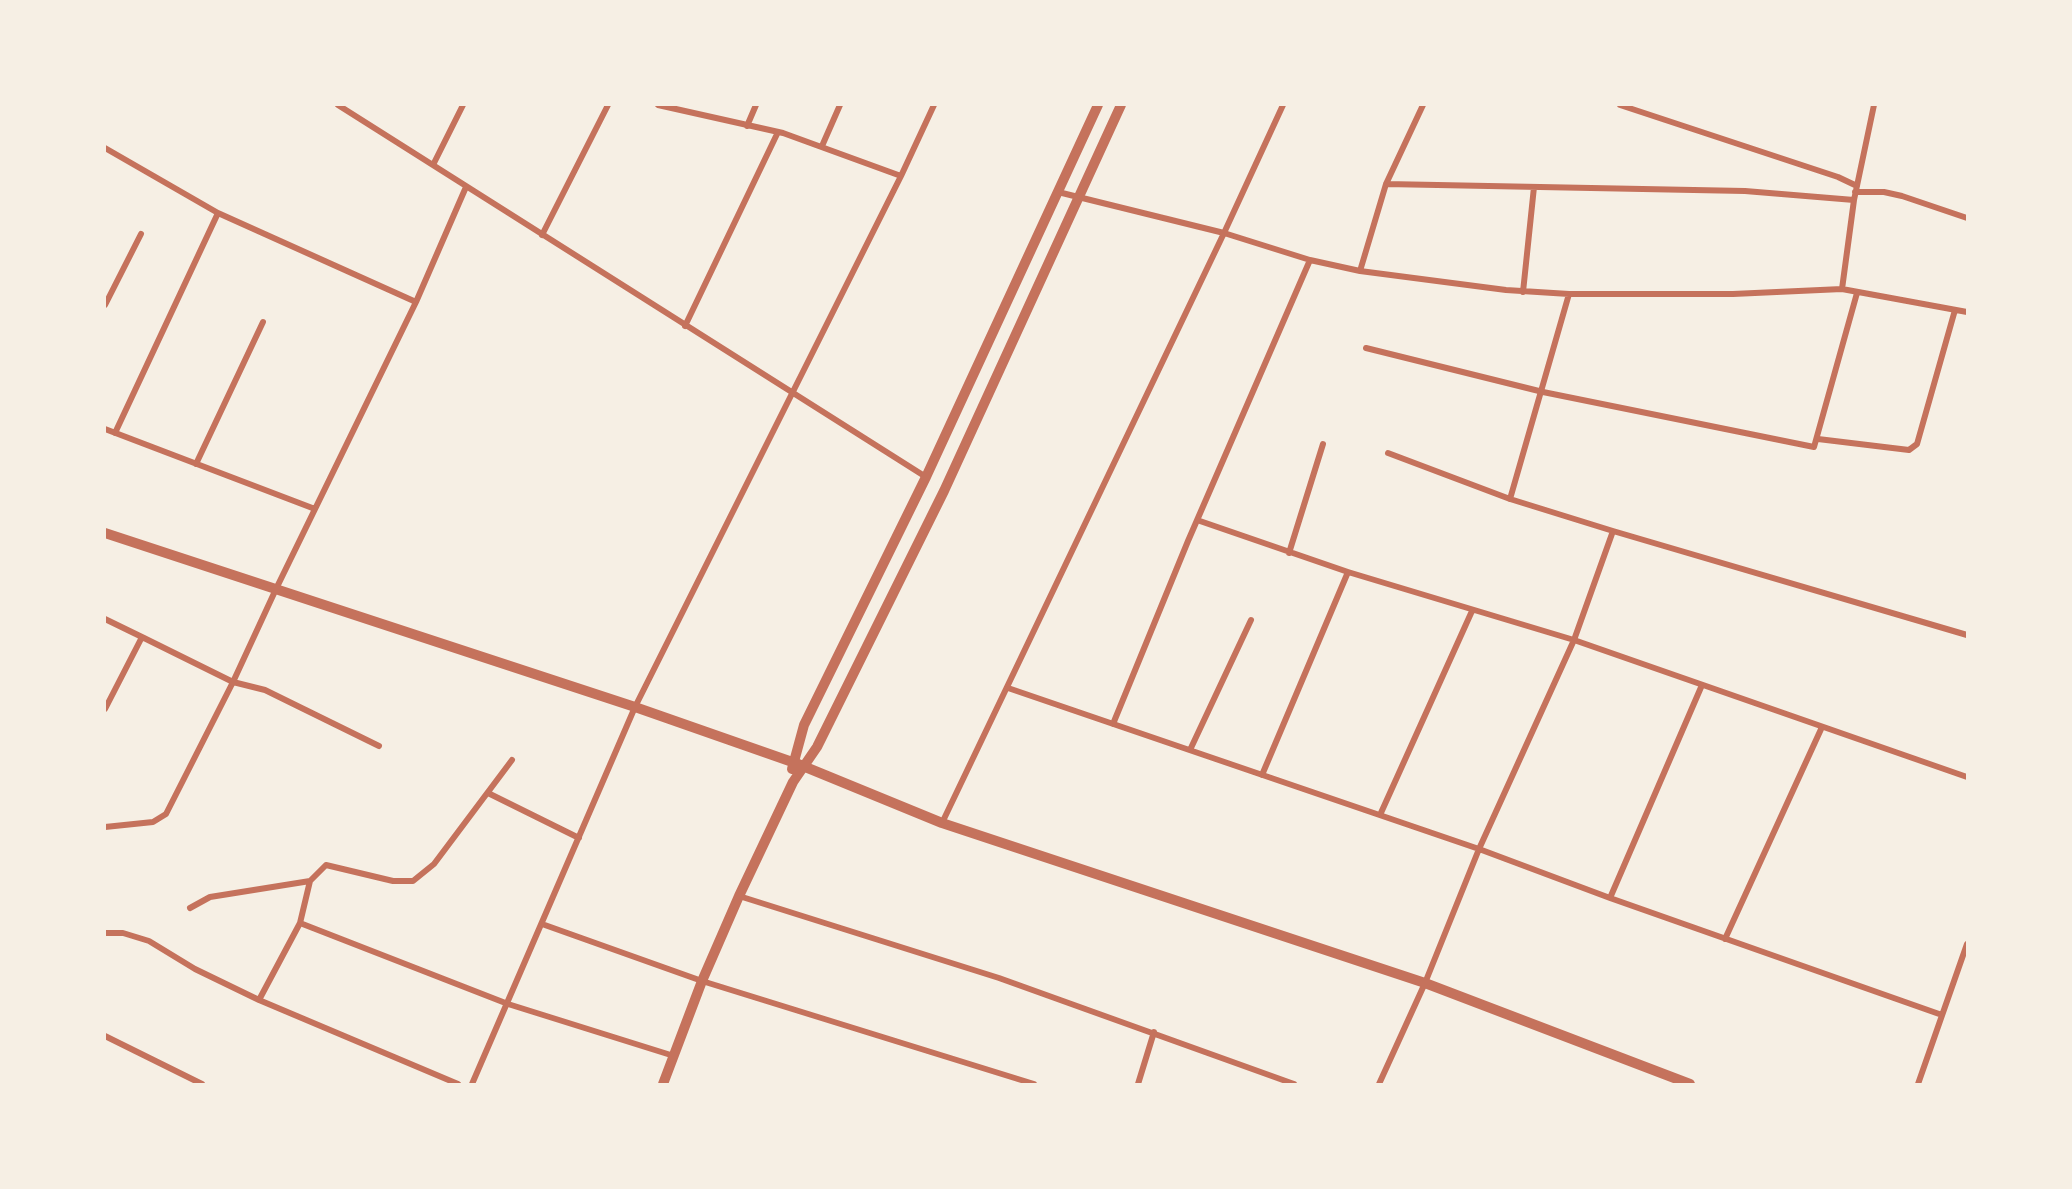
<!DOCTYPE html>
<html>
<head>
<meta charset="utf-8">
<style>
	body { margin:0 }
	#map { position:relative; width:2072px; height:1189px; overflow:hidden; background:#f6efe4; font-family:Lato,sans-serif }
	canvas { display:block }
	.frame { position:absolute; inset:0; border:106px solid #f6efe4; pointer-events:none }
</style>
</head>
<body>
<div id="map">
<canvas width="2072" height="1189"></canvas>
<div class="frame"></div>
</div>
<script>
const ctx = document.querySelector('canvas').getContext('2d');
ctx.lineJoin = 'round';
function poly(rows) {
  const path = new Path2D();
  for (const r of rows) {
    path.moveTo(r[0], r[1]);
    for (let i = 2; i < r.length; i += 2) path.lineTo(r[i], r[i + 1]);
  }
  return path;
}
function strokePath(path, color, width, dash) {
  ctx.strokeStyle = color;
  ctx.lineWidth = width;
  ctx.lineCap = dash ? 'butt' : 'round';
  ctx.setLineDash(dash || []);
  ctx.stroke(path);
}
strokePath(poly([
	[338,105,926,477],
	[658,105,783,133,901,176],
	[1620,105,1838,177,1857,186],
	[747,126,756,105],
	[822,146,840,105],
	[105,148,218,213,416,302],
	[433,165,463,105],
	[1386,184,1745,191,1854,200],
	[1058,192,1224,233,1310,260,1360,271,1506,290,1569,294,1733,294,1842,289,1967,312],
	[1855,192,1884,192,1902,196,1967,218],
	[542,235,608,105],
	[1360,271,1386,184,1423,105],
	[1842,289,1854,200,1874,105],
	[1523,292,1534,187],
	[105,305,141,234],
	[685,326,778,132],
	[1366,348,1543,392,1814,447,1857,293],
	[105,429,315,509],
	[115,433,218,213],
	[1818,439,1909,450,1917,444,1955,310],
	[1388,453,1510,499,1613,531,1967,635],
	[196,464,263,322],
	[1510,499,1569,294],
	[1197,520,1348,572,1574,640,1967,777],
	[1289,553,1323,444],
	[105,619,142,637],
	[1008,688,1479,849,1610,898,1942,1015],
	[105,709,142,637,233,682,276,589,416,302,466,187],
	[1113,724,1188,541,1310,260],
	[1190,750,1251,620],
	[1262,775,1348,572],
	[488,793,579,838],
	[1380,815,1472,611],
	[942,823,1224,233,1283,105],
	[105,827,153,822,166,814,233,682,265,690,379,746],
	[739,896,999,978,1294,1084],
	[1610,898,1702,685],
	[190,908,210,897,310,881],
	[300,923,508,1004,674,1056],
	[542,924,702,981,1034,1084],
	[105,933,123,933,149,941,195,969,259,1000,458,1084],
	[1725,939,1822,727],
	[259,1000,300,923,310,881,326,865,393,881,413,881,434,864,512,760],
	[105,1036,202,1084],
	[472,1084,635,707,901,176,934,105],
	[1138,1084,1154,1032],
	[1379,1084,1425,983,1479,849,1574,640,1613,531],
	[1918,1084,1967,944]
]), '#c5725c', 6);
strokePath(poly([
	[105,533,635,707,798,764,942,823,1425,983,1690,1084],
	[792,769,804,725,926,477,1098,105],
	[663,1084,702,981,739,896,793,782,817,747,944,491,1121,105]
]), '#c5725c', 10);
</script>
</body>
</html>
